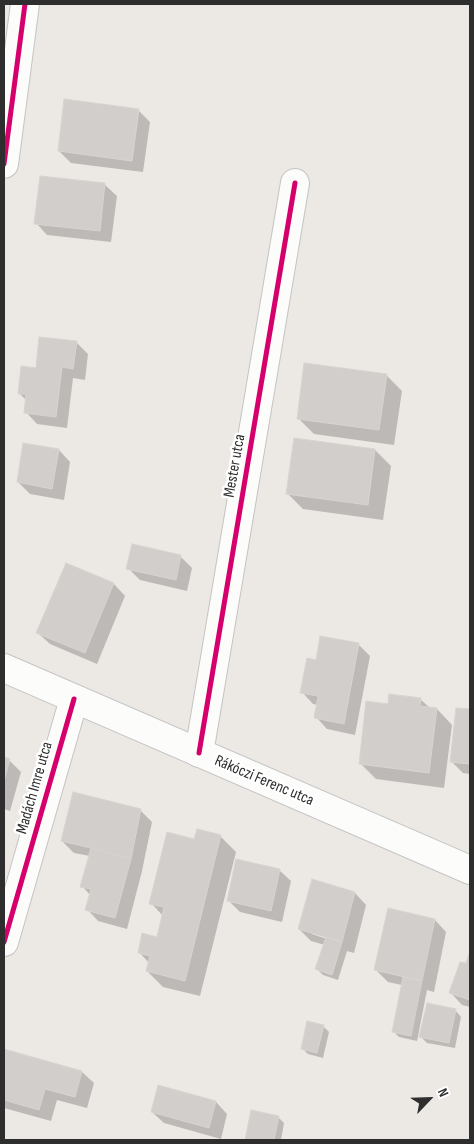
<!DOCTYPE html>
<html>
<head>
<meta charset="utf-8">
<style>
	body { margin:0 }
	#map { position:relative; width:474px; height:1144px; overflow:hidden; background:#ece8e4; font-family:"Sofia Sans Condensed",sans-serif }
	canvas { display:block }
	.frame { position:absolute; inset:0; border:5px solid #2e2e2e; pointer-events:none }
	.north { position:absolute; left:404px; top:1074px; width:50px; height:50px; -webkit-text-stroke:4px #fff; paint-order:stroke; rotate:66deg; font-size:14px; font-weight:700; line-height:20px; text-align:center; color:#2e2e2e }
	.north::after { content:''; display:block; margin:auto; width:18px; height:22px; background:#2e2e2e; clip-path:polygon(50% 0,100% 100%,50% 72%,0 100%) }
</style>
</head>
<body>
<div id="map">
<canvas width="474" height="1144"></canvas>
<div class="frame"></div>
<div class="north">N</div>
</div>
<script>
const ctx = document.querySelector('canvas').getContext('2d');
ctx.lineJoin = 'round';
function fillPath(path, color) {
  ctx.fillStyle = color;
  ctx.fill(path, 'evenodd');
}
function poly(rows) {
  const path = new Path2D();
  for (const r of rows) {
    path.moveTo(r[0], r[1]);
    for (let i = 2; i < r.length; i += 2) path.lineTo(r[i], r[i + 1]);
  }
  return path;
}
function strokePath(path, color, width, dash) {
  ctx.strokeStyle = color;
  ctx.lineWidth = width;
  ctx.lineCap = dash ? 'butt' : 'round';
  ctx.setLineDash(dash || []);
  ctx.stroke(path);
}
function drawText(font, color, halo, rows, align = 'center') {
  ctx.font = font + ' "Sofia Sans Condensed",sans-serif';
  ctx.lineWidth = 5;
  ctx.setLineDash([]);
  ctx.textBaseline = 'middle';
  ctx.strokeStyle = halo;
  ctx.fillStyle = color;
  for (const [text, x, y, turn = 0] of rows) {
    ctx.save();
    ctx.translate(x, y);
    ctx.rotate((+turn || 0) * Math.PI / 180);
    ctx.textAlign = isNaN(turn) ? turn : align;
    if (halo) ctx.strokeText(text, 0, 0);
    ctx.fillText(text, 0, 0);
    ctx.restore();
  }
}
fillPath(poly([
	[138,110,150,122,143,172,71,163,59,151],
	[41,177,105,185,117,196,111,242,47,235,36,223],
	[76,342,88,354,85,380,73,378,67,428,37,424,26,412,27,401,19,393,37,370],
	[386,375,402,391,394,445,314,434,298,418],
	[295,439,375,450,391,466,383,520,303,509,288,494],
	[59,450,70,462,64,500,30,494,18,482],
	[180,556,192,568,187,591,140,580,128,568],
	[66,565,114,584,125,596,97,664,50,644,38,633],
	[358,644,370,656,355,735,327,729,316,717,318,705,313,704,302,692,317,661],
	[420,699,430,708,437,709,452,725,444,788,376,779,360,763,389,706],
	[457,709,470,711,470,774,463,773,451,761],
	[4,759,9,760,21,772,10,811,4,809],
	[140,810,152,822,142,871,127,929,98,921,87,909,90,895,82,886,90,856,74,853,62,841],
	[220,836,236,852,200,996,163,987,147,971,149,963,139,952,157,938,163,916,151,903,195,841],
	[279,870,291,881,282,922,240,912,228,900],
	[313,881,355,893,366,905,354,953,347,951,338,980,323,975,317,969,325,945,311,941,299,929],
	[312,932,327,936,327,939,312,934],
	[435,920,446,932,434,992,427,990,417,1041,399,1037,393,1031,402,985,388,982,376,970],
	[470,955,470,1007,462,1005,451,993,467,965],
	[455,1010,461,1017,455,1048,427,1043,421,1037],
	[323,1026,329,1032,323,1058,308,1054,302,1048],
	[4,1050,82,1072,94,1083,87,1108,57,1100,51,1121,4,1108],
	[216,1102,227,1114,221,1139,164,1123,152,1112],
	[278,1117,284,1123,281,1140,248,1140,246,1139]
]), '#0003');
const building = poly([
	[64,99,139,109,132,161,58,151,64,99],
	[40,176,105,183,100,231,34,224,40,176],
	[39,337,77,341,73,369,62,367,56,417,24,413,26,394,18,394,21,366,36,368,39,337],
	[304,363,387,374,379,430,297,419,304,363],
	[294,438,375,449,368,505,286,494,294,438],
	[23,443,59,449,52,489,17,482,23,443],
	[132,544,181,555,176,580,126,569,132,544],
	[66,563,114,583,85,653,36,633,66,563],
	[320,636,359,643,344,724,314,718,318,696,300,693,307,658,316,660,320,636],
	[389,694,421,698,420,706,437,708,429,773,359,764,366,701,388,704,389,694],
	[456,708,470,709,470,764,450,762,456,708],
	[4,757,10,759,4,781,4,757],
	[73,792,141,809,131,859,91,848,61,841,73,792],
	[197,829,221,835,185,981,146,971,150,956,138,953,142,933,157,937,164,907,149,904,167,832,194,839,197,829],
	[91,848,131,859,115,918,85,910,91,889,80,887,91,848],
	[236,859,280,869,271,911,227,901,236,859],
	[312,879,355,892,342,942,298,929,312,879],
	[388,908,435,919,422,981,374,970,388,908],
	[326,937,342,942,332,975,315,969,326,937],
	[470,951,470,1000,449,993,460,962,466,963,470,951],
	[403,977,422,981,411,1036,392,1032,403,977],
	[427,1003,456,1009,449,1043,419,1037,427,1003],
	[307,1021,324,1025,317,1053,301,1049,307,1021],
	[4,1049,82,1071,75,1097,45,1089,39,1110,4,1100,4,1049],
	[158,1085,216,1101,209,1128,151,1112,158,1085],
	[251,1110,279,1116,274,1140,245,1140,251,1110]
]);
fillPath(building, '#d1cecb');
strokePath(building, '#d7d4d0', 1);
const street = poly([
	[4,164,25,4],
	[199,753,295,183],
	[4,942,74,699]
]);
const secondary = poly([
	[4,668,470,870]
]);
strokePath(street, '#c5c4c5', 30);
strokePath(secondary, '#c5c4c5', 30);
strokePath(street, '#fcfcfb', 28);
strokePath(secondary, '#fcfcfb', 28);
strokePath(poly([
	[4,164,25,4],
	[199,753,295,183],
	[4,942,74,699]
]), '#d6006c', 5);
drawText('16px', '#2e2e2e', '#fff', [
	["Mester utca",235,466,-80],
	["Rákóczi Ferenc utca",264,781,23],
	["Madách Imre utca",35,788,-74]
]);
</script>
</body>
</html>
